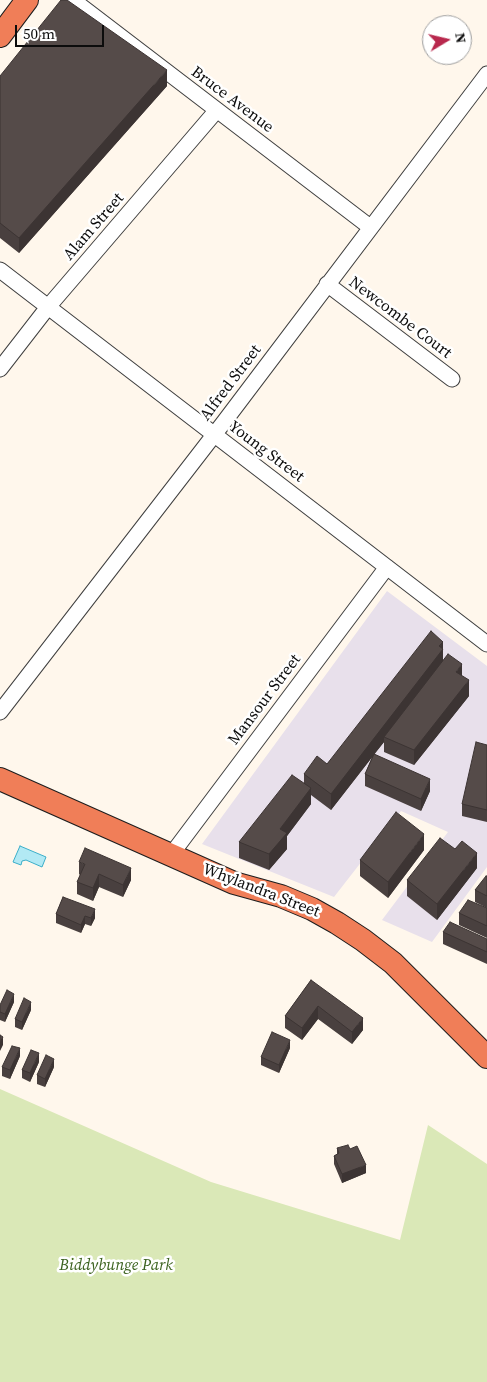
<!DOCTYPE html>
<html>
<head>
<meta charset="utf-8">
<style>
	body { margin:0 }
	#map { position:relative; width:487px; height:1382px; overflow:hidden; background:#fff7ec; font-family:"Source Serif 4",serif }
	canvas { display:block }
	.north { position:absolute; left:422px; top:15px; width:50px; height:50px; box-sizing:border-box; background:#fff; border:1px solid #9e9e9e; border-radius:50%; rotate:81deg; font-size:14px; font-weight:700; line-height:20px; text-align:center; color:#0c0c0c }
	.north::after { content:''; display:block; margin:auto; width:18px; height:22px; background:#b8284d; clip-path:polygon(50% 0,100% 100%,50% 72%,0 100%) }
	.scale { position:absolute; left:15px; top:25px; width:89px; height:22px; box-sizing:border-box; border:2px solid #0c0c0c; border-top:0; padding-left:6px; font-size:15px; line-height:18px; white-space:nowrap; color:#0c0c0c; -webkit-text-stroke:4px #fff; paint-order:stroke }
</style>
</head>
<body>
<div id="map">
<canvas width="487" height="1382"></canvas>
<div class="north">N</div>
<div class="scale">50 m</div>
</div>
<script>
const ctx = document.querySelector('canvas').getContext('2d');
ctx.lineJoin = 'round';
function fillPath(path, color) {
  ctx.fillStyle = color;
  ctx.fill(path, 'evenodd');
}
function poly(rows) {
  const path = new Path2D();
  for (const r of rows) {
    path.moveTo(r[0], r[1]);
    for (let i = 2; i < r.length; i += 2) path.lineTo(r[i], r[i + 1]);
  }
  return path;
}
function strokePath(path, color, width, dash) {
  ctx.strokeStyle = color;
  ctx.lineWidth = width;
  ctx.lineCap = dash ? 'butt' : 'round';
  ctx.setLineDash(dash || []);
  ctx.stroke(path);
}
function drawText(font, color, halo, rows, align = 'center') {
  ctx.font = font + ' "Source Serif 4",serif';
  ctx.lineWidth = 5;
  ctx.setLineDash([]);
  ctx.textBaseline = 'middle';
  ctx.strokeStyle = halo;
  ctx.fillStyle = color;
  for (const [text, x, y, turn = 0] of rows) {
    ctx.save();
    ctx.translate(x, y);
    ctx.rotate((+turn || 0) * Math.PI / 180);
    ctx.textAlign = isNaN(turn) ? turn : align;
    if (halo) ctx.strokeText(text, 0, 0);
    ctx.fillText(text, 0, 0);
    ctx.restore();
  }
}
fillPath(poly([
	[387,591,487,666,487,867,432,942,382,920,448,832,401,811,334,897,202,844]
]), '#e8e0eb');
fillPath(poly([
	[0,1089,211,1182,400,1240,428,1125,487,1164,487,1382,0,1382]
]), '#dae8b7');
const water = poly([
	[20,846,46,857,42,867,26,860,22,861,21,865,13,862,20,846]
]);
fillPath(water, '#b2e9f4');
strokePath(water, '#3baec9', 1);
const minor = poly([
	[73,0,370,227],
	[0,270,487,644],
	[327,284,452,379],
	[0,369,48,307,217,110],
	[0,712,224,422,487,74],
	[171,855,387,567]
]);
const highway = poly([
	[0,36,27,0],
	[0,779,234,883,281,896,312,909,337,923,363,940,393,963,487,1057]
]);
strokePath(minor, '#3f3f3f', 17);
strokePath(highway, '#1d1d1d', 24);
strokePath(minor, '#fff', 15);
strokePath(highway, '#f07e58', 22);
fillPath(poly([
	[0,76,167,86,19,253,0,238],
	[443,642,443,660,462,676,469,696,414,765,384,752,384,742,374,754,430,791,421,811,365,786,365,774,372,757,331,810,311,795,311,804,287,836,287,849,269,870,239,858,239,842,304,783,304,774,327,764],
	[487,745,487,822,462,816,462,804],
	[424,850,388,898,360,876,360,860],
	[79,862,131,880,123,897,99,887,93,901,77,894,77,882,80,875,79,874],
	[477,868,437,920,407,896,407,880],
	[487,876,487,908,475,902,475,890],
	[63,897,95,918,91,926,85,924,81,933,56,923,56,914],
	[487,908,487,938,459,925,459,913],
	[443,932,487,939,487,964,443,944],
	[311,980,363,1030,352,1044,318,1019,302,1040,285,1028,285,1016],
	[14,1002,5,1022,0,1020,0,1005],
	[31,1010,22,1030,15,1027,15,1019],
	[290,1048,279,1073,261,1065,261,1057],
	[20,1056,10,1079,2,1076,2,1067],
	[39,1062,30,1082,22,1078,22,1070],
	[54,1067,45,1087,37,1084,37,1075],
	[337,1148,366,1173,342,1183,334,1164,334,1156,337,1154]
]), '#49403f');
fillPath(poly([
	[167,70,167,86,19,253,19,238],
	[443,642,443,665,384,737,384,742,331,810,331,794],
	[462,664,462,680,456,672],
	[469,680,469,696,414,765,414,750],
	[430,779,430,791,421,811,421,799],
	[311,788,311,804,287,836,287,849,269,870,269,854,280,829],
	[424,834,424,850,388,898,388,882],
	[477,853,477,868,437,920,437,904],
	[131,868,131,880,123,897,123,885],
	[99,874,99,887,93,901,93,888],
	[95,909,95,918,91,926,91,918],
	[85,916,85,924,81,933,81,925],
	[14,994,14,1002,5,1022,5,1014],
	[31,1002,31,1010,22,1030,22,1022],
	[318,1006,318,1019,302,1040,302,1028],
	[363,1018,363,1030,352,1044,352,1032],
	[3,1037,3,1045,0,1051,0,1042],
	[290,1040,290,1048,279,1073,279,1065],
	[20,1048,20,1056,10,1079,10,1070],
	[39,1053,39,1062,30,1082,30,1073],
	[54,1059,54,1067,45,1087,45,1079],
	[366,1165,366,1173,342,1183,342,1174]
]), '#3c3433');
const building = poly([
	[61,0,67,0,167,70,19,238,0,223,0,76,61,0],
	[431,631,443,642,439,646,443,649,331,794,304,774,317,756,327,764,431,631],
	[448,654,462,664,456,672,469,680,414,750,384,737,448,654],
	[476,742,487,745,487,810,462,804,476,742],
	[374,754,430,779,421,799,365,774,374,754],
	[292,775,311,788,280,829,287,833,269,854,239,842,292,775],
	[396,812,424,834,388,882,360,860,396,812],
	[440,838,455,849,462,841,477,853,437,904,407,880,440,838],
	[85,848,131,868,123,885,99,874,93,888,77,882,85,864,79,862,85,848],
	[486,876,487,876,487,896,475,890,486,876],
	[63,897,95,909,91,918,85,916,81,925,56,914,63,897],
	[468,900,487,908,487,926,459,913,468,900],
	[450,922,487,939,487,952,443,932,450,922],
	[311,980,363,1018,352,1032,318,1006,302,1028,285,1016,311,980],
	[7,990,14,994,5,1014,0,1012,0,1005,7,990],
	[24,998,31,1002,22,1022,15,1019,24,998],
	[272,1032,290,1040,279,1065,261,1057,272,1032],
	[0,1035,3,1037,0,1042,0,1035],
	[12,1046,20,1048,10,1070,2,1067,12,1046],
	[31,1050,39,1053,30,1073,22,1070,31,1050],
	[46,1055,54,1059,45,1079,37,1075,46,1055],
	[348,1145,350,1149,357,1146,366,1165,342,1174,334,1156,339,1153,337,1148,348,1145]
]);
fillPath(building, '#554b49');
strokePath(building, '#3c3433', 1);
drawText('16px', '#0c0c0c', '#fff', [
	["Bruce Avenue",232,100,37],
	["Alam Street",94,227,-49],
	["Newcombe Court",400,318,37],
	["Alfred Street",231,383,-53],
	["Young Street",266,452,37],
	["Mansour Street",265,700,-53],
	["Whylandra Street",261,891,21]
]);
drawText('italic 16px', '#3b621f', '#fff', [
	["Biddybunge Park",116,1266]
]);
</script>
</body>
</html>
